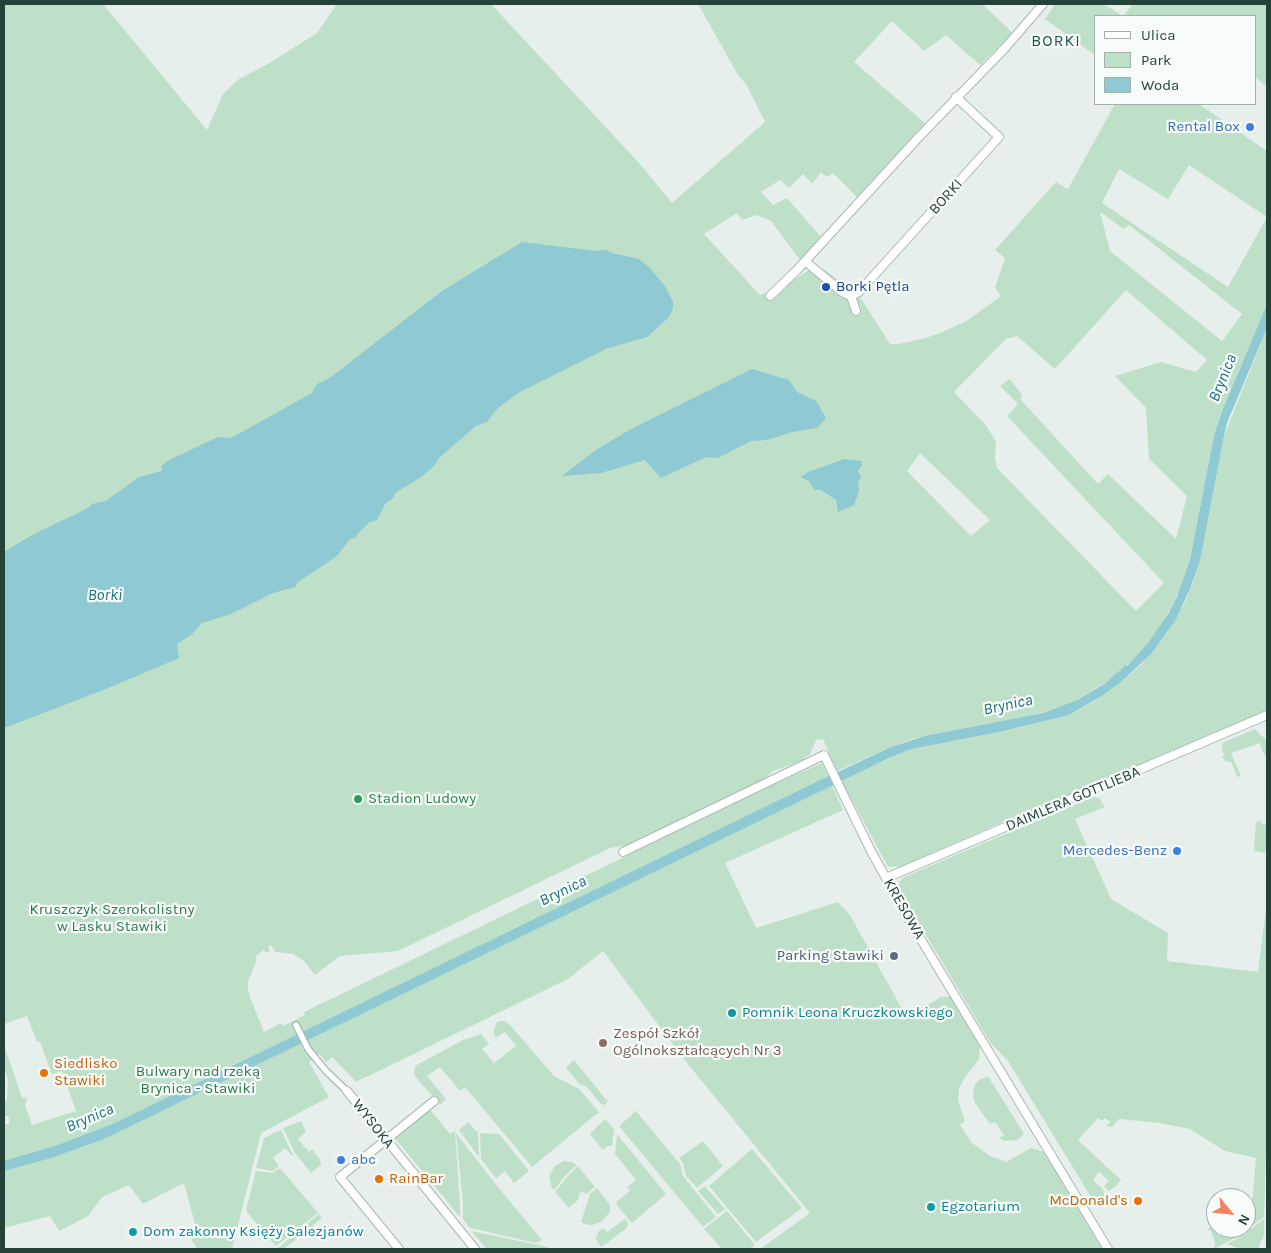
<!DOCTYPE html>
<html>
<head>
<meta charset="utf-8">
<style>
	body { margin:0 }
	#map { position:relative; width:1271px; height:1253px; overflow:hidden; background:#e6efeb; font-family:Karla,sans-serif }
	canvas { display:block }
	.frame { position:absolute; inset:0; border:5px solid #24423a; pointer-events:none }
	.legend { position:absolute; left:1094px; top:15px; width:162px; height:90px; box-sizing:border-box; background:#f7fbf9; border:1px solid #a3b1ad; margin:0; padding:6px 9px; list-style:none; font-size:15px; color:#24423a }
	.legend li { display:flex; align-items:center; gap:10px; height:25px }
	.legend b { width:25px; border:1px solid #a3b1ad }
	.north { position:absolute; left:1206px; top:1188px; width:50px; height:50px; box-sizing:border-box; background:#f7fbf9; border:1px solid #a3b1ad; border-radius:50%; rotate:118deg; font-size:14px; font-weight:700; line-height:20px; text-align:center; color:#24423a }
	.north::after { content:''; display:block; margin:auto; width:18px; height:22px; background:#f4845f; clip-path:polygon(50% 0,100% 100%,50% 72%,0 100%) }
</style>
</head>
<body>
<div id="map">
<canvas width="1271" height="1253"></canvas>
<div class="frame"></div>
<ul class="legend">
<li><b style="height:6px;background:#fff"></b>Ulica</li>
<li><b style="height:14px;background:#bfe0c8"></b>Park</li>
<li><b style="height:14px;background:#8ec9d4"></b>Woda</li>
</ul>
<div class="north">N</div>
</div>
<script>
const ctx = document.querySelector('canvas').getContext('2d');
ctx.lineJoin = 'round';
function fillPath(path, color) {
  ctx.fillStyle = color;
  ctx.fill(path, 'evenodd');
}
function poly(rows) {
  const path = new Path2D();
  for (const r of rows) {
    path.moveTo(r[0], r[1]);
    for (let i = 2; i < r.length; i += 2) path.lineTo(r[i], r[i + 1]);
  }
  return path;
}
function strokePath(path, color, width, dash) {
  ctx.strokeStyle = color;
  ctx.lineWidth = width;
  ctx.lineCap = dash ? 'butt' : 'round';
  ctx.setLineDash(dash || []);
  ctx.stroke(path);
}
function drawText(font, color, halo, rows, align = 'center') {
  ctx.font = font + ' Karla,sans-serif';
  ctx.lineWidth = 4.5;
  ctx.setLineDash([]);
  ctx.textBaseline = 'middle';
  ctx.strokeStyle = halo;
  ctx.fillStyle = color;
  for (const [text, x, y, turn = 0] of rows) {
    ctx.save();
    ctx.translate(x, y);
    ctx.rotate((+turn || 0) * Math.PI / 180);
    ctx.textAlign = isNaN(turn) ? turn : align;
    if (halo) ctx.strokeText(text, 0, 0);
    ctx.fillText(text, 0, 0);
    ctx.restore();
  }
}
fillPath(poly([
	[4,4,103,4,207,130,223,94,239,79,268,64,317,33,337,4,491,4,639,163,672,203,765,122,746,84,738,75,698,4,982,4,1013,33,980,65,946,35,924,51,892,21,854,62,925,123,857,197,833,173,827,177,821,172,812,184,803,174,789,188,780,180,761,192,773,205,787,198,821,237,800,260,771,221,757,215,742,220,737,213,704,234,760,295,792,281,812,268,825,270,853,291,862,300,890,344,899,344,926,338,945,331,968,320,1001,296,995,288,1005,258,995,250,1056,182,1068,189,1115,104,1199,104,1267,151,1267,304,1223,409,1214,435,1190,560,1183,583,1172,606,1155,634,1137,656,1115,676,1077,700,1054,709,1034,715,912,739,891,747,837,771,823,739,816,740,810,754,801,761,773,771,764,779,628,845,610,848,398,951,340,956,315,975,304,961,293,954,275,952,271,945,268,947,270,951,266,953,264,950,256,956,256,962,248,981,248,989,251,1000,264,1032,281,1023,283,1026,305,1015,304,1012,773,785,822,763,843,810,725,863,756,928,838,902,850,915,907,1018,941,997,951,996,980,1046,979,1059,964,1079,959,1089,958,1100,965,1121,960,1125,971,1142,990,1156,1006,1162,1031,1148,1044,1152,1102,1249,760,1249,810,1213,687,1063,603,951,568,979,356,1082,332,1057,326,1062,319,1054,309,1062,329,1097,261,1133,232,1249,198,1249,191,1240,198,1235,184,1183,143,1204,129,1185,102,1197,88,1216,59,1231,50,1216,4,1228,4,1125,10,1123,8,1116,4,1117,4,1102,7,1100,8,1080,4,1068,4,1045,22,1098,26,1097,27,1099,25,1105,32,1125,76,1111,62,1071,52,1074,40,1042,37,1042,27,1016,4,1024],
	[1189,165,1267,217,1228,287,1102,203,1119,169,1168,199],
	[1100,212,1124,229,1129,225,1242,314,1222,341,1110,251],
	[1126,290,1207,360,1196,372,1161,362,1115,376,1146,408,1149,459,1187,496,1176,539,1108,474,1098,484,1021,400,1022,395,1010,379,1000,386,1018,404,1007,416,1164,583,1136,611,997,468,995,458,996,441,985,424,954,392,1006,339,1017,336,1055,369],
	[920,453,990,520,971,536,907,471],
	[1055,4,1104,4,1123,16,1095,16,1095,55,1045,19],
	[1133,4,1267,4,1267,87,1255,77,1255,16,1123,16],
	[1267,328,1267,712,1159,758,1023,813,898,868,897,866,889,867,887,865,842,781,873,765,912,749,999,732,1069,715,1094,701,1120,683,1141,665,1167,633,1186,600,1193,582,1200,561,1224,436],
	[1255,729,1267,741,1267,758,1262,751,1260,743,1231,753,1241,776,1237,777,1231,762,1225,761,1222,756,1224,755,1222,750,1222,744,1224,742],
	[1093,797,1099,798,1105,807,1075,819,1111,899,1168,933,1167,961,1258,972,1267,900,1267,1119,1264,1217,1237,1237,1214,1249,1213,1249,1215,1245,1215,1242,1211,1231,1208,1230,1211,1225,1219,1236,1227,1228,1246,1228,1246,1209,1252,1203,1256,1158,1225,1151,1190,1129,1160,1123,1119,1119,1112,1127,1106,1126,1110,1122,1105,1118,1102,1121,1098,1118,1078,1140,1121,1180,1115,1187,1108,1191,1104,1186,1109,1181,1099,1172,1093,1180,1103,1189,1105,1196,1096,1200,1091,1197,1008,1061,990,1042,899,890,899,882,904,877],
	[1260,820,1262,825,1267,823,1267,853,1254,851,1256,822],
	[502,1021,505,1021,510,1025,554,1076,579,1089,599,1112,532,1167,465,1087,460,1091,440,1067,427,1076,446,1099,440,1105,414,1075,415,1066,463,1040,481,1034,489,1044,482,1049,494,1063,516,1046,505,1032,496,1038,493,1032,497,1022],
	[574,1060,608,1102,604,1105,601,1104,586,1086,579,1084,566,1067],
	[988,1076,1024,1134,1017,1140,1004,1141,999,1138,1004,1135,995,1122,990,1124,975,1103,973,1097,974,1086,979,1080],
	[429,1108,450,1134,455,1131,460,1205,460,1217,394,1137],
	[636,1111,680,1164,683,1176,716,1217,703,1227,619,1126],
	[605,1119,614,1129,612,1146,608,1146,603,1150,590,1134],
	[301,1121,306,1132,298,1139,309,1152,312,1149,320,1159,321,1165,311,1173,295,1153,283,1128],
	[468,1122,478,1133,479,1157,459,1130],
	[281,1130,293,1155,292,1156,285,1148,273,1158,279,1166,273,1171,256,1168,264,1138],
	[456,1133,493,1181,542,1240,536,1243,470,1228,463,1219,463,1204],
	[480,1133,499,1134,529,1171,514,1183,505,1171,496,1178,481,1159],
	[617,1134,666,1194,632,1223,619,1208,616,1202,630,1191,627,1187,636,1180,615,1154],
	[703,1141,723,1166,697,1188,686,1176,683,1163,679,1158],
	[752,1149,802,1208,756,1242,709,1186],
	[563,1161,572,1162,577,1165,565,1176,554,1190,551,1186,549,1176,554,1167],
	[578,1166,595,1187,586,1194,583,1192,579,1193,578,1200,569,1208,555,1192,567,1177],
	[280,1168,318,1213,276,1246,246,1211,256,1171,273,1173],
	[705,1186,725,1209,718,1214,698,1191],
	[597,1188,610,1205,610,1212,601,1222,591,1225,585,1224,581,1222,590,1194],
	[727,1211,755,1245,749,1249,722,1249,704,1229],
	[319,1214,322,1218,284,1249,279,1249,278,1248],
	[625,1219,628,1223,627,1228,601,1247,596,1239,598,1232,603,1228,607,1232],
	[1264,1219,1264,1235,1258,1249,1240,1249,1227,1244,1245,1234],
	[471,1231,548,1247,549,1249,487,1249]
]), '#bfe0c8');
fillPath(poly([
	[522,242,596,251,607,250,612,253,639,259,649,267,665,286,673,302,673,309,668,318,647,337,606,349,518,393,497,409,487,422,476,426,439,458,433,467,420,478,396,492,393,498,385,504,377,520,370,522,360,531,355,538,350,539,337,556,298,582,295,587,273,593,231,614,202,623,192,634,177,644,179,658,106,689,4,728,4,552,32,535,88,508,92,504,106,501,139,477,162,471,161,466,169,460,218,437,231,438,312,393,317,384,331,377,442,291],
	[1267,304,1267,328,1227,423,1224,436,1200,561,1190,589,1175,621,1151,654,1120,683,1103,695,1069,715,999,732,912,749,889,758,104,1139,51,1158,4,1171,4,1161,58,1145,115,1123,808,786,891,747,925,736,1043,713,1077,700,1104,684,1124,667,1125,665,1127,666,1148,643,1168,614,1177,597,1190,560,1214,435,1223,409],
	[752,369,789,380,797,392,816,401,826,418,817,428,792,432,767,440,751,441,718,458,706,457,661,478,645,460,601,473,562,476,596,450,631,429],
	[844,459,862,461,862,465,858,471,861,477,858,482,859,491,854,505,838,512,836,500,821,490,814,490,810,482,801,477,808,472]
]), '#8ec9d4');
const pedestrian = poly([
	[296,1025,308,1049,326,1071,347,1091]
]);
const minor = poly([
	[805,261,842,292,851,296,856,311],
	[770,296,796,271,918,138,1006,47,1043,4],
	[851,296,859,292,999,137,956,97],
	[623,852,824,755,872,853,914,928,1108,1249],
	[886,878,1267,715],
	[347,1091,475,1249],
	[399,1249,340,1177,434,1101]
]);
strokePath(pedestrian, '#a8b8b2', 8);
strokePath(minor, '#a8b8b2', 10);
strokePath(pedestrian, '#fff', 5.5);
strokePath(minor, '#fff', 8);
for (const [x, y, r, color] of [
	[1250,127,5,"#3f7fe0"],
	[826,287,5,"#1a4fb4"],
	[358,799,5,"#2e9e5b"],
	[1177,851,5,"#3f7fe0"],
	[894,956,5,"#5c6f8a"],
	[732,1013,5,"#0f9aa8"],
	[603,1043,5,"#8d6e63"],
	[44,1073,5,"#e8710a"],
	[341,1160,5,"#3f7fe0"],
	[379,1179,5,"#e8710a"],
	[1138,1201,5,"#e8710a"],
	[931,1207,5,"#0f9aa8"],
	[133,1232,5,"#0f9aa8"]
]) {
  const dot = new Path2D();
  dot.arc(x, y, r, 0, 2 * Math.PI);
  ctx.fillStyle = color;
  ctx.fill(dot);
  strokePath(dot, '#f7fbf9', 2);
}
drawText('15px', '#366cbe', '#f7fbf9', [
	["Rental Box",1240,127],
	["Mercedes-Benz",1167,851],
	["abc",351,1160,"left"]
], 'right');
drawText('15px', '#24423a', '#f7fbf9', [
	["BORKI",946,197,-48],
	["DAIMLERA GOTTLIEBA",1073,799,-23],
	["KRESOWA",904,909,60],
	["WYSOKA",373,1124,52]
]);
drawText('15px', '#164399', '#f7fbf9', [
	["Borki Pętla",836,287]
], 'left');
drawText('15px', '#27864d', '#f7fbf9', [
	["Stadion Ludowy",368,799]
], 'left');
drawText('15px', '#2d7a4b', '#f7fbf9', [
	["Kruszczyk Szerokolistny",112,910],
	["w Lasku Stawiki",112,927],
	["Bulwary nad rzeką",198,1072],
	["Brynica - Stawiki",198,1089]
]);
drawText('15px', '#4e5e75', '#f7fbf9', [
	["Parking Stawiki",884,956]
], 'right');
drawText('15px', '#0d838f', '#f7fbf9', [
	["Pomnik Leona Kruczkowskiego",742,1013],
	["Egzotarium",941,1207],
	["Dom zakonny Księży Salezjanów",143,1232]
], 'left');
drawText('15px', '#785e54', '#f7fbf9', [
	["Zespół Szkół",613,1034],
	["Ogólnokształcących Nr 3",613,1051]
], 'left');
drawText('15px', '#c56008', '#f7fbf9', [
	["Siedlisko",54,1064],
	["Stawiki",54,1081],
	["RainBar",389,1179],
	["McDonald's",1128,1201,"right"]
], 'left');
ctx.letterSpacing = '1px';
drawText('16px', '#1f5548', '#f7fbf9', [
	["BORKI",1056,41]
]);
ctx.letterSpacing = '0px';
drawText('italic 16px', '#1c6f80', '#f7fbf9', [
	["Brynica",1223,378,-68],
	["Borki",105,595],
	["Brynica",1008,705,-12],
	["Brynica",563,891,-26],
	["Brynica",90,1118,-23]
]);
</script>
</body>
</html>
